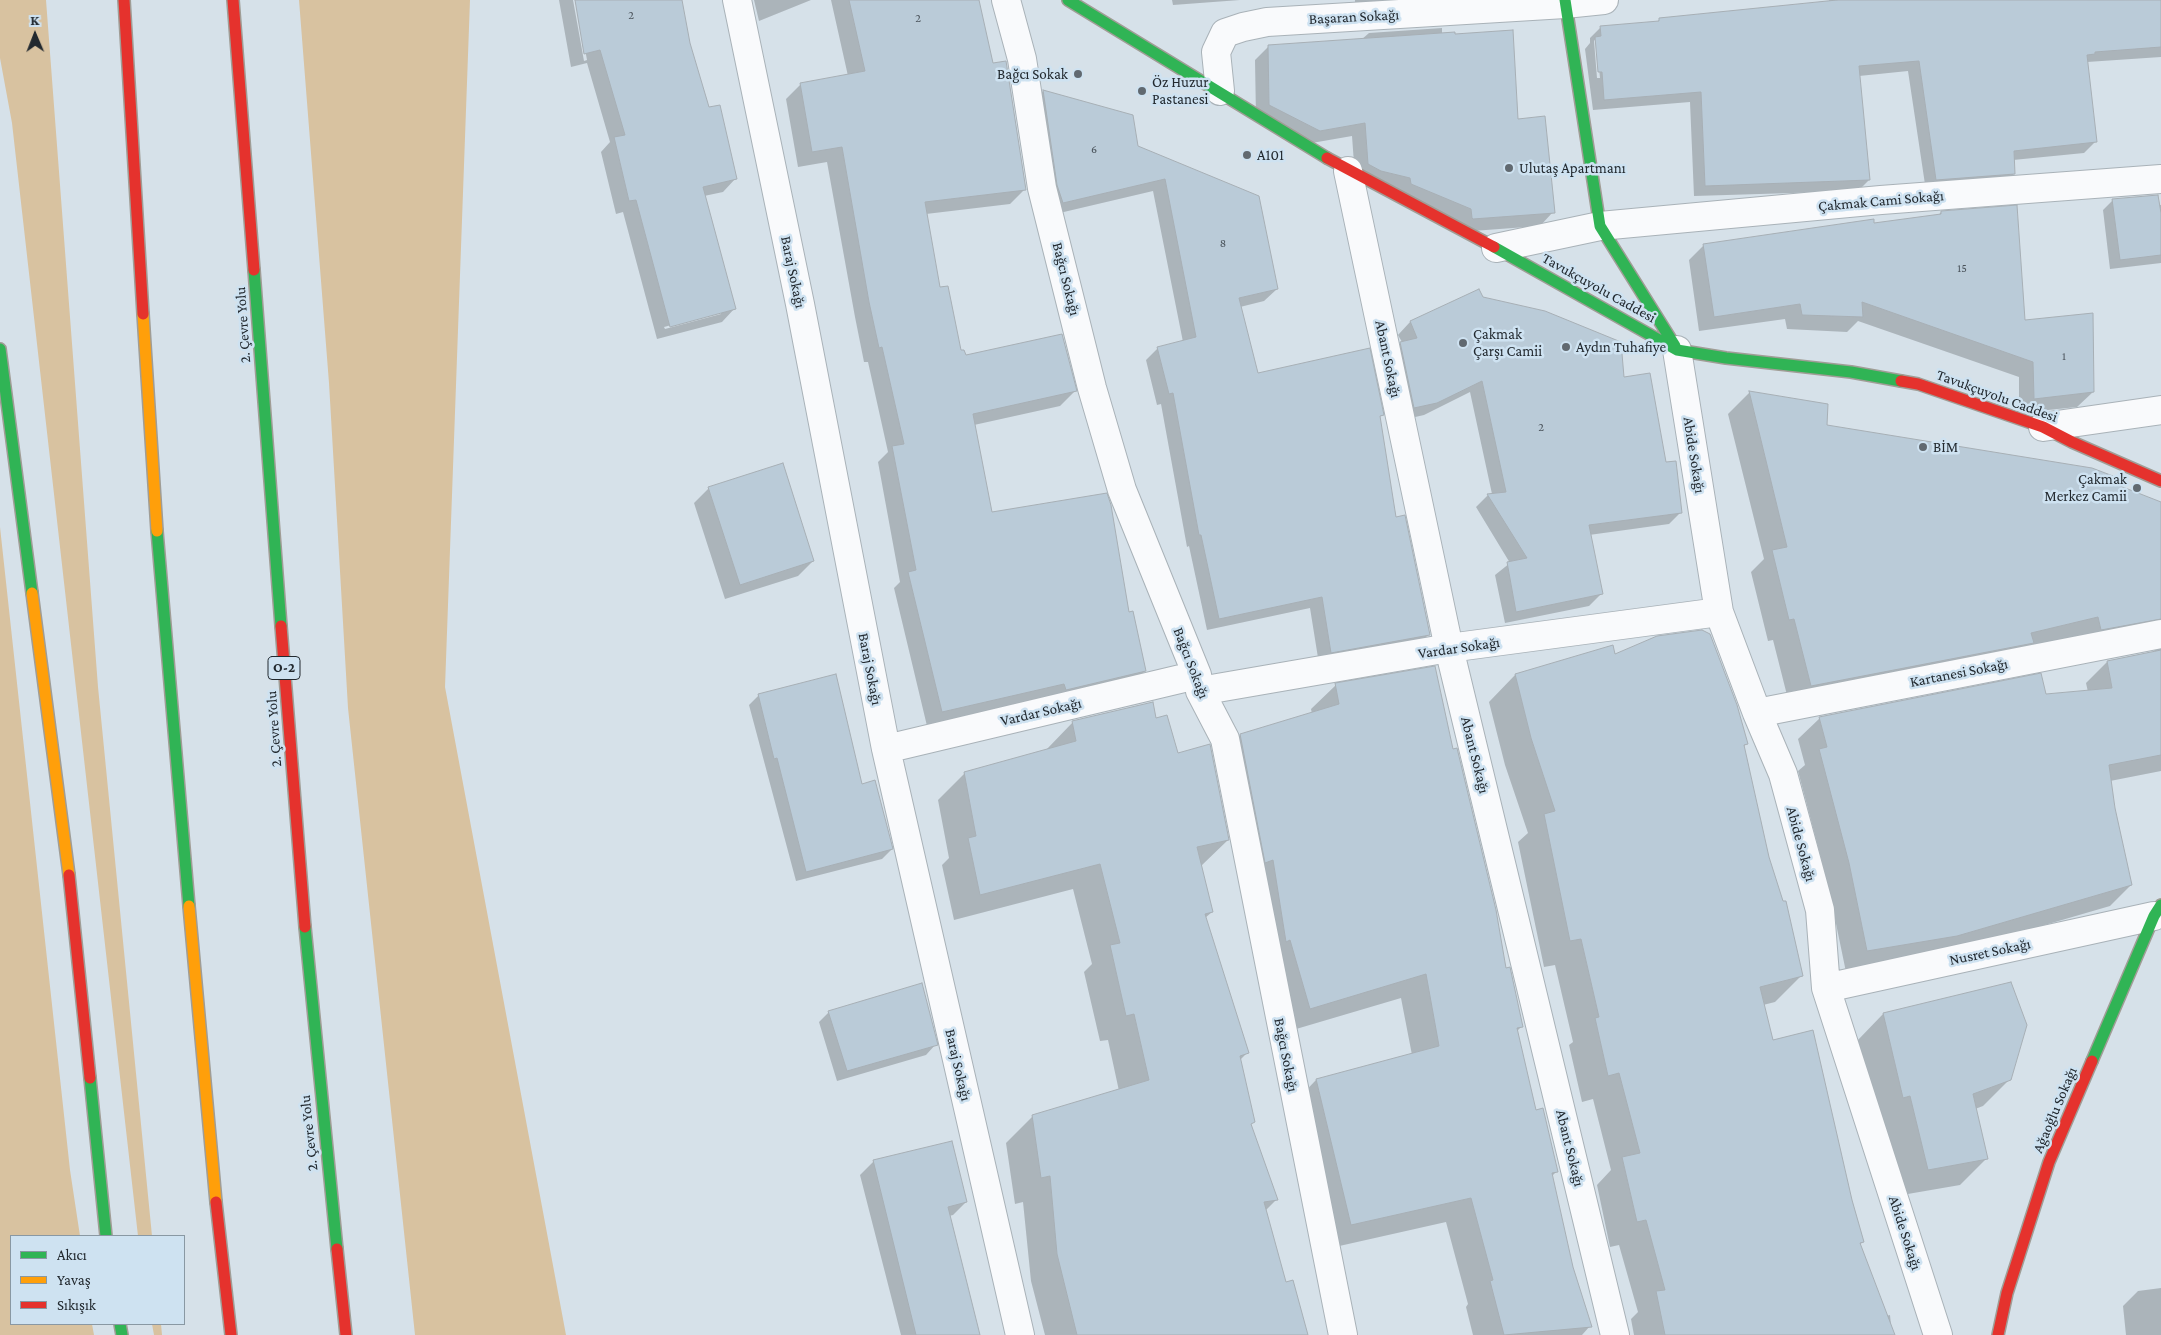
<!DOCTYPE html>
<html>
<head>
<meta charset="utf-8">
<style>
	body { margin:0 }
	#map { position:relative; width:2161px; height:1335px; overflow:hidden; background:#d6e1e9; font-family:"Crimson Pro",serif }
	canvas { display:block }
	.legend { position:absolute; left:10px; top:1235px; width:175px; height:90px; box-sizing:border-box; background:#cee2f1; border:1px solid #8998a3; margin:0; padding:6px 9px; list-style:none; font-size:15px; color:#22292f }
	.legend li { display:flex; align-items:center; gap:10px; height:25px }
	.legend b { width:25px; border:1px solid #8998a3 }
	.north { position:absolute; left:10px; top:10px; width:50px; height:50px; -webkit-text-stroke:4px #cee2f1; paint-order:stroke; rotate:359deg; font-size:14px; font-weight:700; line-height:20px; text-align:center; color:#22292f }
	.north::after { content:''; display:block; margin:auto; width:18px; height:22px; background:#22292f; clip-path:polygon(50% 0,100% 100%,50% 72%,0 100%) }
</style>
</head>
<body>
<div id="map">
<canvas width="2161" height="1335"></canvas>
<ul class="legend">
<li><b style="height:6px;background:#30b455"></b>Akıcı</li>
<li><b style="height:6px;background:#ff9f0a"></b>Yavaş</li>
<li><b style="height:6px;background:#e5322d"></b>Sıkışık</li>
</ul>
<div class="north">K</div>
</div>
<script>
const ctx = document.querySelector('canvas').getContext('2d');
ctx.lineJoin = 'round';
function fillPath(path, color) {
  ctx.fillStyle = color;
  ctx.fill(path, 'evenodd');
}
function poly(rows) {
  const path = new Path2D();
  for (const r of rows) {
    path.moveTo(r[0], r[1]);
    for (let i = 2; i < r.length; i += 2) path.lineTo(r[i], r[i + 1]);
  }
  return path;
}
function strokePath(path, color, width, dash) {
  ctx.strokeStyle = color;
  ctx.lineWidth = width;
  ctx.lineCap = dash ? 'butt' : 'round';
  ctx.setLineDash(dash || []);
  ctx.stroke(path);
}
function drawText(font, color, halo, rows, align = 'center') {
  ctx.font = font + ' "Crimson Pro",serif';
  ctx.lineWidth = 5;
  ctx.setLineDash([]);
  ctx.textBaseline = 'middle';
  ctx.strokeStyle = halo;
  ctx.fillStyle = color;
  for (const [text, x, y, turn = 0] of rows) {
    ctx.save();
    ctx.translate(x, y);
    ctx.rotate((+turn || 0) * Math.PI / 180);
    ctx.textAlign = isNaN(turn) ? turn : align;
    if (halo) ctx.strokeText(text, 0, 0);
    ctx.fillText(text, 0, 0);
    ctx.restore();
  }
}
fillPath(poly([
	[0,0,46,0,98,687,152,1236,138,1236,12,123,0,58],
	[299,0,470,0,445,687,566,1335,415,1335,348,708,329,383],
	[0,527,70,1170,80,1236,11,1236,11,1324,92,1324,94,1335,0,1335],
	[152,1324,161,1324,162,1335,154,1335]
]), '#d8c2a0');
fillPath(poly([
	[559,0,573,0,584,61,587,60,576,0,680,0,689,43,708,108,736,178,723,192,704,196,735,308,722,322,657,339,623,212,616,214,601,152,610,142,587,63,571,67],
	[721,312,721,314,665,329,664,327],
	[754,0,811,0,759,21],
	[831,0,977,0,992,65,1025,189,1010,204,926,214,939,289,960,352,965,357,1075,391,1060,406,974,425,991,513,1128,613,1145,671,1130,686,927,726,894,588,900,582,878,462,888,452,868,362,864,362,855,317,827,162,798,167,786,99,801,84,848,76],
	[1172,0,1240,0,1173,5],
	[1355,0,1435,0,1355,11],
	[1829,0,2161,0,2161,57,2087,62,2095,142,2084,153,2013,160,2014,174,2003,185,1926,191,1908,71,1859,76,1869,180,1858,191,1694,196,1690,102,1593,110,1585,49,1590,43,1590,38,1601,27,1657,22,1660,19,1829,2],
	[1596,38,1600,78,1597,78,1594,41],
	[1442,28,1442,34,1517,120,1553,212,1540,226,1459,232,1355,177,1352,136,1306,144,1256,118,1255,60,1269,46,1361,40,1369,33],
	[1043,91,1132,116,1137,147,1277,289,1264,301,1240,307,1257,374,1382,414,1379,418,1395,518,1428,635,1416,647,1319,664,1310,608,1207,630,1189,546,1187,547,1161,404,1157,405,1146,360,1158,348,1183,342,1153,191,1051,215,1031,103],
	[2113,200,2161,205,2161,263,2110,269,2103,210],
	[1941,212,2024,321,2093,392,2077,407,2019,413,2019,377,1858,321,1847,332,1787,329,1785,319,1699,331,1689,260,1704,245,1938,216],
	[1479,290,1482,298,1623,378,1665,463,1681,512,1669,524,1589,535,1601,594,1589,606,1505,623,1495,575,1510,563,1476,507,1488,495,1492,494,1470,392,1424,415,1402,420,1389,355,1402,342,1398,335,1410,322],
	[1749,393,1826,405,1826,426,2113,484,2161,504,2161,771,2110,781,2114,809,2131,885,2110,906,1935,957,1846,972,1828,885,1798,771,1805,765,1798,739,1820,718,2088,692,2086,683,2107,662,2155,652,2152,645,1790,707,1773,640,1768,641,1751,572,1764,559,1728,414],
	[709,488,813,561,798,576,725,599,694,503],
	[1614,656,1746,744,1743,747,1768,858,1802,975,1775,1002,1763,1005,1772,1041,1850,1200,1863,1242,1859,1245,1886,1316,1890,1315,1892,1335,1634,1335,1631,1319,1638,1312,1619,1245,1610,1247,1597,1185,1611,1170,1593,1099,1582,1102,1569,1045,1573,1042,1555,965,1544,967,1518,842,1528,833,1505,765,1489,702,1515,675],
	[1336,685,1505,970,1521,1027,1516,1032,1535,1112,1557,1171,1551,1177,1571,1268,1590,1326,1582,1335,1473,1335,1466,1307,1468,1304,1446,1222,1326,1249,1292,1105,1316,1080,1412,1055,1401,998,1286,1032,1216,760,1240,735,1312,714,1311,709],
	[759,695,861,785,892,849,882,859,796,881,749,705],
	[1155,720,1228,840,1201,866,1212,912,1205,918,1247,1053,1239,1061,1250,1125,1277,1199,1265,1211,1285,1284,1305,1335,1045,1335,1031,1281,1023,1202,1015,1204,1006,1143,1033,1116,1119,1091,1108,1040,1100,1041,1084,972,1092,964,1073,889,954,920,942,865,949,858,938,800,965,773,1046,750,1073,722],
	[2010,984,2010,1079,1983,1106,1975,1109,1987,1158,1960,1185,1902,1195,1857,1041,1883,1014],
	[829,1012,936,1044,926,1055,837,1081,819,1022],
	[874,1161,966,1202,953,1215,949,1216,979,1335,901,1335,860,1175],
	[2161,1288,2161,1335,2126,1335,2123,1306,2138,1291]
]), '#0003');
const building = poly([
	[575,0,682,0,690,43,709,107,720,105,737,179,703,187,736,309,670,327,636,200,629,201,614,137,625,135,600,50,584,54,575,0],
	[849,0,979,0,993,63,1006,61,1026,190,925,202,940,287,948,286,961,350,964,350,966,355,1062,334,1077,391,973,414,992,512,1107,493,1111,505,1129,612,1133,611,1146,671,1066,690,1064,684,942,712,908,572,916,570,892,446,904,444,882,347,879,348,869,302,842,147,812,152,800,83,865,71,849,0],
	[1837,0,2161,0,2161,47,2095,52,2095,54,2087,55,2097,142,2014,151,2015,174,1936,180,1919,61,1859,66,1870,180,1705,186,1701,92,1604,100,1602,72,1598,72,1595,37,1601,36,1600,26,1659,21,1659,18,1837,0],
	[1513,30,1518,119,1545,116,1555,213,1473,219,1472,218,1471,209,1411,184,1410,178,1381,171,1368,164,1365,123,1320,131,1269,105,1268,45,1455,32,1455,34,1513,30],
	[1043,90,1133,115,1138,146,1259,196,1278,289,1239,298,1258,373,1370,348,1384,415,1380,416,1396,517,1405,515,1430,635,1331,653,1322,597,1219,619,1201,535,1199,535,1173,393,1169,394,1157,347,1196,337,1165,179,1063,203,1057,185,1043,90],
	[2158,195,2161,213,2161,255,2120,260,2112,199,2158,195],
	[2017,205,2025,320,2093,313,2094,392,2034,399,2033,362,1862,302,1863,317,1802,315,1800,304,1714,317,1703,244,1874,219,1874,223,1941,214,1941,211,2017,205],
	[1479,289,1483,297,1545,311,1621,342,1624,377,1650,373,1666,462,1676,461,1682,513,1589,525,1603,594,1516,612,1507,562,1527,558,1487,494,1506,492,1482,381,1437,403,1414,408,1400,342,1417,338,1410,321,1479,289],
	[1749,391,1828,404,1827,425,2092,468,2113,476,2115,484,2161,502,2161,619,2101,630,2098,617,2031,633,2034,643,1811,686,1794,619,1789,620,1772,550,1787,547,1749,391],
	[783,463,814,561,740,585,708,487,783,463],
	[1702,630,1710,634,1737,705,1748,744,1744,745,1769,857,1783,901,1786,901,1803,976,1760,987,1773,1040,1813,1030,1852,1200,1864,1242,1860,1243,1895,1335,1665,1335,1656,1291,1665,1290,1646,1220,1637,1222,1622,1157,1640,1153,1619,1073,1608,1076,1595,1018,1599,1017,1581,939,1570,941,1544,814,1555,811,1531,738,1515,674,1613,645,1615,654,1657,636,1702,630],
	[2161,650,2161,755,2109,765,2115,808,2132,885,1957,936,1867,951,1849,863,1819,749,1827,747,1819,717,2041,673,2046,694,2112,688,2107,661,2161,650],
	[1435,666,1453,749,1457,748,1496,910,1506,968,1510,967,1523,1027,1517,1028,1536,1110,1543,1108,1558,1172,1552,1173,1573,1267,1592,1327,1504,1335,1490,1281,1493,1280,1471,1198,1351,1225,1316,1079,1439,1046,1426,974,1310,1009,1290,940,1286,942,1273,860,1265,863,1240,734,1339,704,1335,683,1435,666],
	[836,674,862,784,875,780,893,849,806,872,777,758,774,759,758,694,836,674],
	[1153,702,1156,718,1167,715,1178,753,1210,744,1229,840,1197,847,1213,912,1205,914,1249,1053,1240,1056,1255,1122,1251,1124,1278,1200,1264,1202,1286,1282,1293,1280,1308,1335,1077,1335,1057,1254,1050,1176,1041,1178,1032,1115,1149,1080,1134,1014,1126,1016,1110,945,1120,943,1100,864,980,895,968,838,976,836,964,772,1076,741,1072,721,1153,702],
	[2011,982,2027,1025,2011,1080,1973,1094,1988,1159,1928,1170,1910,1096,1903,1098,1883,1013,2011,982],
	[922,983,938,1045,847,1071,828,1011,922,983],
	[952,1141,967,1202,948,1207,980,1335,916,1335,873,1160,952,1141]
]);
fillPath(building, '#bacbd8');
strokePath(building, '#a7afb5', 1);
const street = poly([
	[737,0,800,304,886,749,1020,1335],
	[1006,0,1022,59,1042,188,1092,388,1122,490,1197,675,1200,691,1225,739,1343,1335],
	[1220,91,1216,52,1225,33,1243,27,1267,22,1565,4,1604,0],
	[1348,171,1449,648,1615,1335],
	[1496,248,1600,226,1881,200,2161,179],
	[1677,350,1719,612,1757,713,1783,774,1820,910,1826,988,1938,1335],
	[2043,427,2161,410],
	[1200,691,1449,648,1719,612],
	[1757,713,2161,634],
	[886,749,1197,675],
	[1826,988,2154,916]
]);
const fast = poly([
	[1068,0,1327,158],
	[1565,0,1600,226,1675,346],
	[1494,247,1677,350,1726,358,1851,372,1901,381],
	[254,270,281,626],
	[0,349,32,593],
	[157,531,189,906],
	[305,927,337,1249],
	[2092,1061,2154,916,2161,905],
	[90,1078,106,1236],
	[120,1324,122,1335]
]);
const slow = poly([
	[143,314,157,531],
	[32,593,69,875],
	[189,906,216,1202]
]);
const jam = poly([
	[124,0,143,314],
	[233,0,254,270],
	[1327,158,1494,247],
	[1901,381,1918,384,2043,427,2072,442,2161,481],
	[281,626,305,927],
	[69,875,90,1078],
	[216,1202,231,1335],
	[337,1249,346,1335],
	[1998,1335,2007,1293,2049,1162,2092,1061]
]);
strokePath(street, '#a9b2b8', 30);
strokePath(fast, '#a09d96', 14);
strokePath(slow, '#a09d96', 14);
strokePath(jam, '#a09d96', 14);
strokePath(street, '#f9fafc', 28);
strokePath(fast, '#30b455', 11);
strokePath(slow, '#ff9f0a', 11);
strokePath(jam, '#e5322d', 11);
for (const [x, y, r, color] of [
	[1078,74,5,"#616970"],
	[1142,91,5,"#616970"],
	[1247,155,5,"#616970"],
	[1509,168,5,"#616970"],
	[1463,343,5,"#616970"],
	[1566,347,5,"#616970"],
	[1923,447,5,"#616970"],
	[2137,488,5,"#616970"]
]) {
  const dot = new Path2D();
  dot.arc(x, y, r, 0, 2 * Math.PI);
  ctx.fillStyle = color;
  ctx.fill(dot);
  strokePath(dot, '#cee2f1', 2);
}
drawText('12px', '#4a535b', null, [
	["2",631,15],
	["2",918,18],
	["6",1094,149],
	["8",1223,243],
	["15",1962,268],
	["1",2064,356],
	["2",1541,427]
]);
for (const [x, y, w] of [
	[284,668,32]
]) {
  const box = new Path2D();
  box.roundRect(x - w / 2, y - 11.5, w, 23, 4);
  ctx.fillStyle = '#cee2f1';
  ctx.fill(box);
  strokePath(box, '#22292f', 1);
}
drawText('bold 14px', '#22292f', null, [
	["O-2",284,668]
]);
drawText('15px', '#22292f', '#cee2f1', [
	["Başaran Sokağı",1354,17,-3],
	["Çakmak Cami Sokağı",1881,201,-5],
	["Baraj Sokağı",793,272,78],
	["Bağcı Sokağı",1066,279,76],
	["Tavukçuyolu Caddesi",1599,288,29],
	["2. Çevre Yolu",243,325,-94],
	["Abant Sokağı",1388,359,78],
	["Tavukçuyolu Caddesi",1997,396,20],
	["Abide Sokağı",1694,455,81],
	["Vardar Sokağı",1459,648,-8],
	["Bağcı Sokağı",1191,663,69],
	["Baraj Sokağı",870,669,79],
	["Kartanesi Sokağı",1959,673,-11],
	["Vardar Sokağı",1041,712,-13],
	["2. Çevre Yolu",274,729,-94],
	["Abant Sokağı",1475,755,76],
	["Abide Sokağı",1801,844,75],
	["Nusret Sokağı",1990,952,-12],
	["Bağcı Sokağı",1286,1055,79],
	["Baraj Sokağı",958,1065,77],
	["Ağaoğlu Sokağı",2055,1110,-67],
	["2. Çevre Yolu",309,1133,-96],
	["Abant Sokağı",1570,1148,76],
	["Abide Sokağı",1905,1233,72]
]);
drawText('15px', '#22292f', '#cee2f1', [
	["Bağcı Sokak",1068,74,"right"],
	["Öz Huzur",1152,82],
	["Pastanesi",1152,99],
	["A101",1257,155],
	["Ulutaş Apartmanı",1519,168],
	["Çakmak",1473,334],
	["Çarşı Camii",1473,351],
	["Aydın Tuhafiye",1576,347],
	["BİM",1933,447],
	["Çakmak",2127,479,"right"],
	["Merkez Camii",2127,496,"right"]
], 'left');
</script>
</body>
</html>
